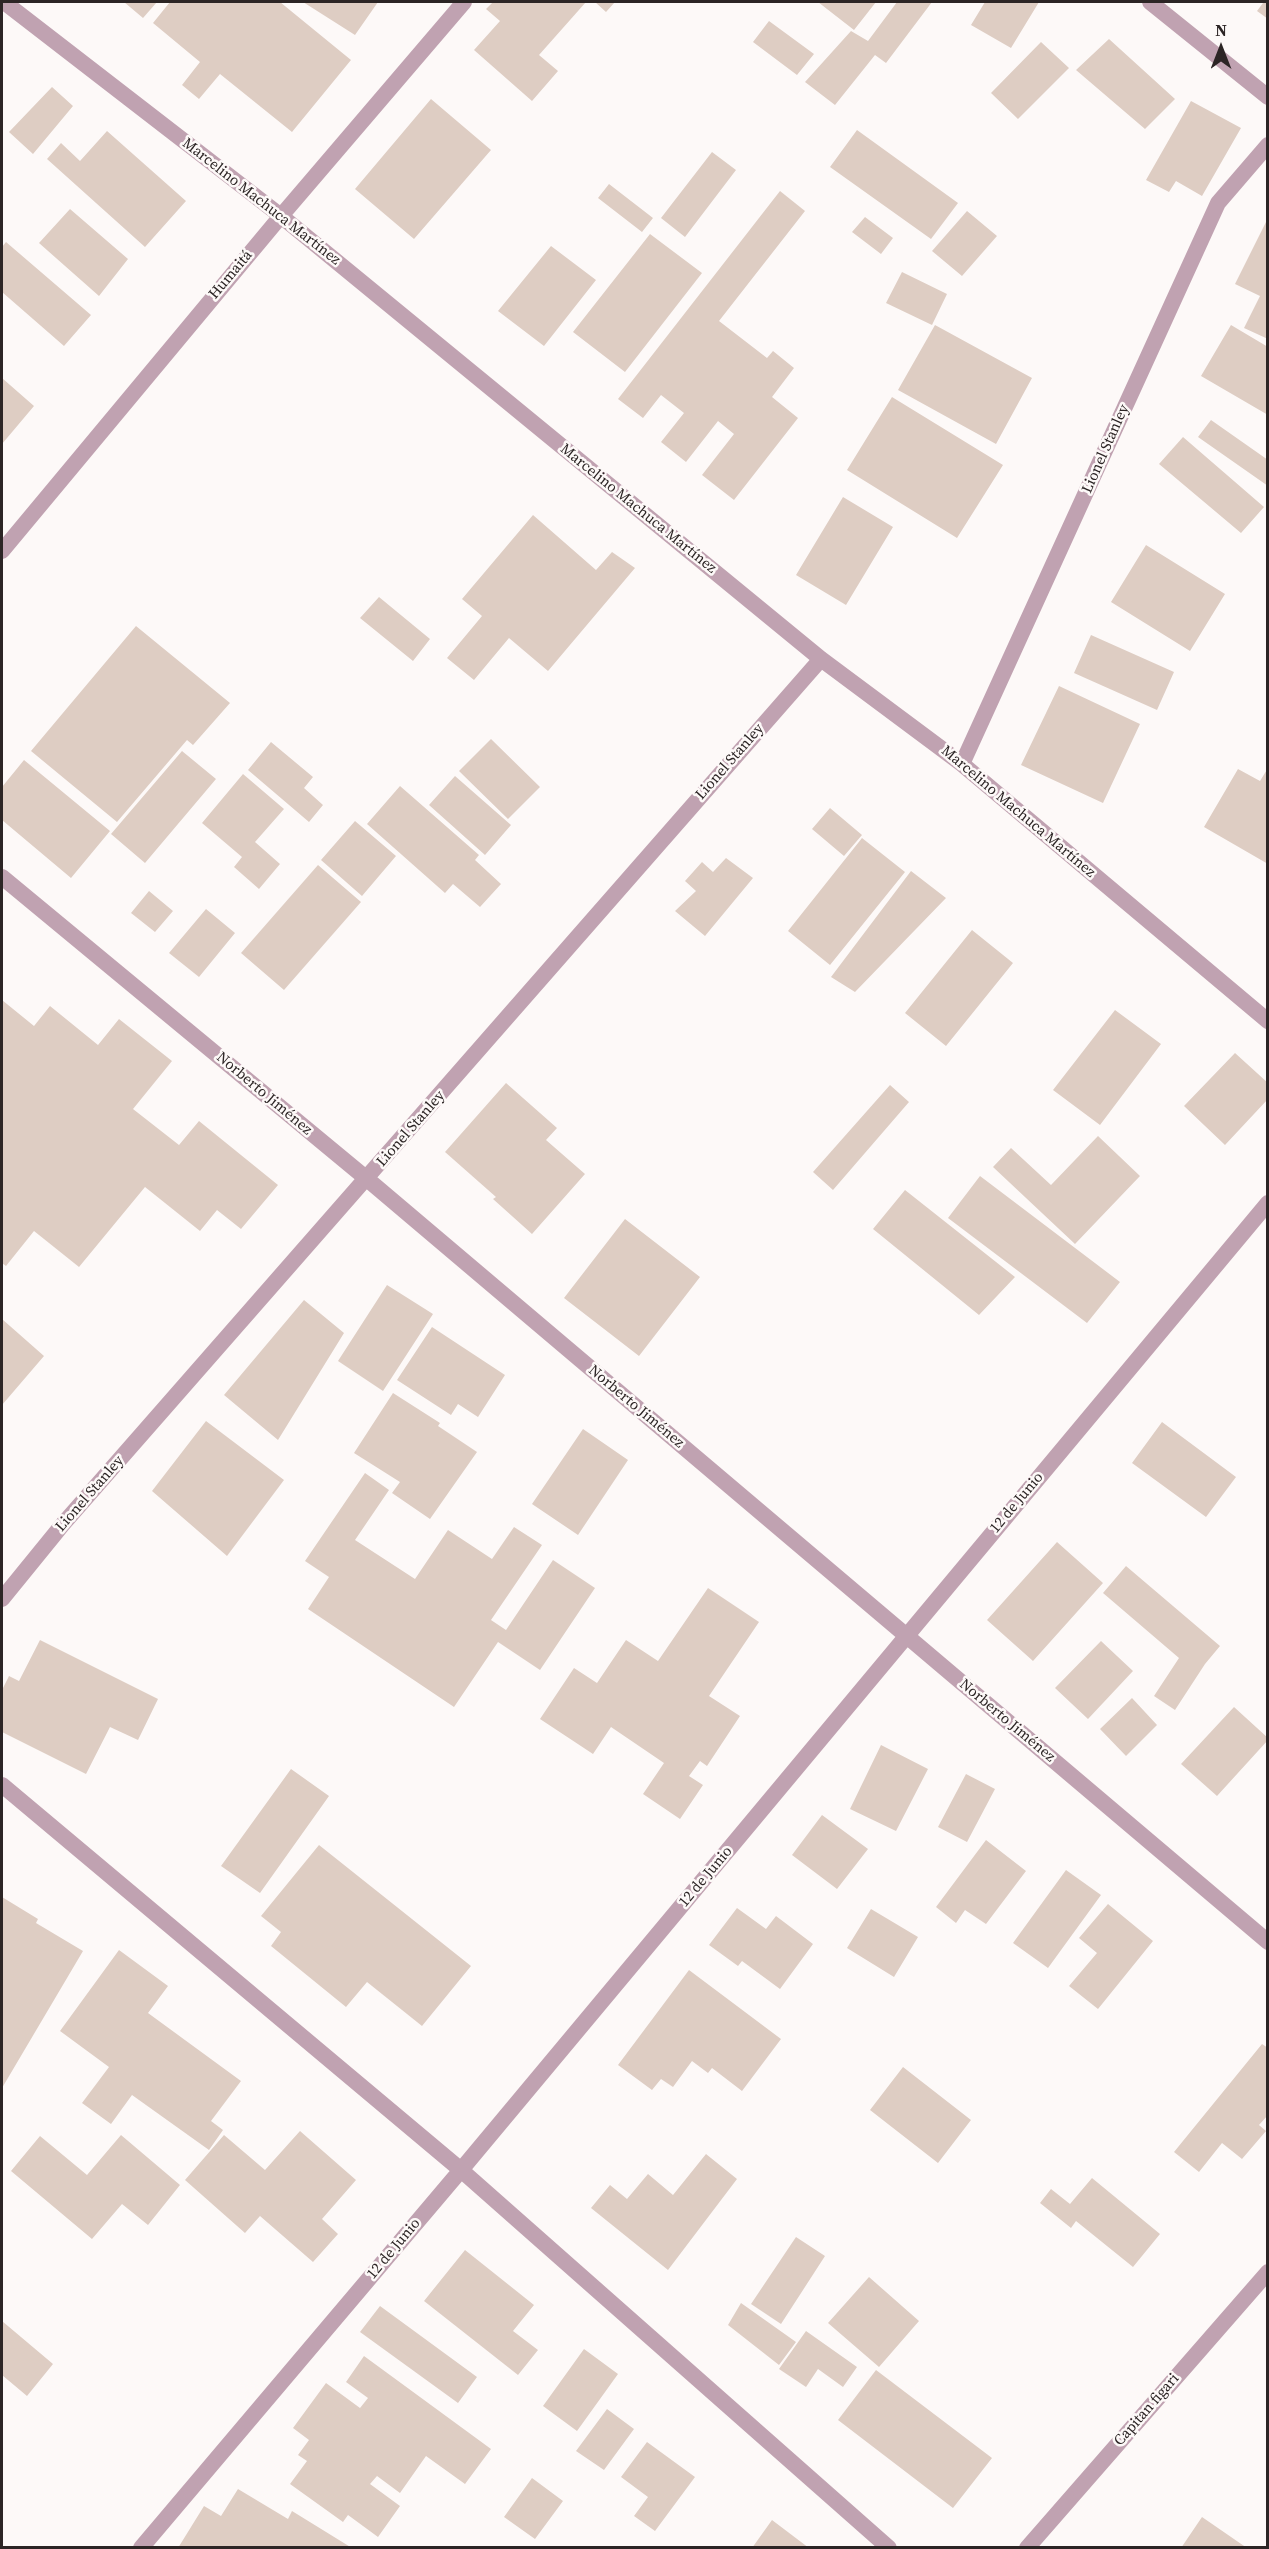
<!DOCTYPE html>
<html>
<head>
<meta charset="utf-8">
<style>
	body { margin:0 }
	#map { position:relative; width:1269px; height:2549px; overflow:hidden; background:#fdf9f8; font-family:"Source Serif 4",serif }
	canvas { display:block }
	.frame { position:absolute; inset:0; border:3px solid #2c2525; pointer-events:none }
	.north { position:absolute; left:1191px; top:18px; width:60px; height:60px; -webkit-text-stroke:4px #fdf9f8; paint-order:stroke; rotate:0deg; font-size:16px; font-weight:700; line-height:24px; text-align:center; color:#2c2525 }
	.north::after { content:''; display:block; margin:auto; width:21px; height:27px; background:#2c2525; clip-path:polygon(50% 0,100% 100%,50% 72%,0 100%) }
</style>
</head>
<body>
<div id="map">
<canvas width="1269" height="2549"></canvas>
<div class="frame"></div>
<div class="north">N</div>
</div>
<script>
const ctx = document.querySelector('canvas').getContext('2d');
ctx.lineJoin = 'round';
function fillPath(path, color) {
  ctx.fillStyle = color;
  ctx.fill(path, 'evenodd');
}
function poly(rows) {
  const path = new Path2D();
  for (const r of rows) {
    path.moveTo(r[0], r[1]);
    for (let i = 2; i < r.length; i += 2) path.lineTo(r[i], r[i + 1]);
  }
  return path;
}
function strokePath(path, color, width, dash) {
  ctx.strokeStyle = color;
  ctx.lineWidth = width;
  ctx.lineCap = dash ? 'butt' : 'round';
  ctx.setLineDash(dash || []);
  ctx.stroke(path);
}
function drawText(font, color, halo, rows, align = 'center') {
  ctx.font = font + ' "Source Serif 4",serif';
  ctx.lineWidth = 5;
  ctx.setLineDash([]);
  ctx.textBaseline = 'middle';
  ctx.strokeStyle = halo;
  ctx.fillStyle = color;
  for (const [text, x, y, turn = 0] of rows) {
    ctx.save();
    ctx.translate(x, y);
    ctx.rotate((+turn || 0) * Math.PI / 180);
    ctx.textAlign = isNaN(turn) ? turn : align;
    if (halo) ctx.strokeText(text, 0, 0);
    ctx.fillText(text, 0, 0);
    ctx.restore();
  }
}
fillPath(poly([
	[124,2,157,2,143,18],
	[170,2,280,2,351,60,292,132,220,74,199,99,182,85,200,62,153,23],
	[303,2,378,2,355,35],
	[493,2,586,2,539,55,558,71,532,101,474,50,500,21,486,9],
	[595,2,615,2,606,12],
	[818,2,876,2,854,30],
	[897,2,932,2,886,63,875,55,835,105,805,82,851,31,868,41],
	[985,2,1039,2,1011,48,971,25],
	[1261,2,1268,2,1268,19,1257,11,1263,3],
	[769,21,814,54,797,75,753,42],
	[1109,39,1175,99,1145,129,1076,70],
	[1041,42,1069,68,1018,119,991,93],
	[52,87,73,106,33,154,9,132],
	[431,99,491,150,414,239,355,189],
	[1191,101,1241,128,1202,196,1176,181,1169,192,1146,180],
	[857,130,958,203,931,239,830,167],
	[107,131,186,201,145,247,47,159,61,143,80,161],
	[712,152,736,170,685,237,661,218],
	[609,184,653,218,642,232,598,198],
	[780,191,805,211,719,321,767,358,773,351,794,368,772,397,798,418,734,500,702,475,734,434,718,421,686,462,661,442,684,413,661,395,643,418,618,399],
	[70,209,128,259,99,296,39,243],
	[967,211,997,236,962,276,932,251],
	[865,217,893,238,881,254,852,232],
	[1268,218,1268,339,1244,328,1260,296,1235,284],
	[650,234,702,273,625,372,573,332],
	[6,242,91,315,64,346,2,292,2,247],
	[551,246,596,280,544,346,498,311],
	[902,272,947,294,932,325,886,303],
	[935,325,1032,378,996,444,898,390],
	[1231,325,1268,347,1268,415,1201,376],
	[2,378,34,406,2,444],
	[892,397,1003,465,957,538,847,470],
	[1211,420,1268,460,1268,486,1198,437],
	[1183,437,1264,507,1241,533,1159,464],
	[843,497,893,527,846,605,796,575],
	[533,515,596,570,612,552,635,568,548,671,509,638,474,680,447,658,482,616,462,599],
	[1146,545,1225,594,1190,651,1111,602],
	[379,597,430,639,413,661,360,618],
	[136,626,230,703,193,745,187,740,117,822,31,751],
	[1091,635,1174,672,1157,710,1074,673],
	[1059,686,1140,724,1103,803,1021,765],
	[491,739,540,787,508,819,459,771],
	[271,742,313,777,304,788,323,805,309,822,248,770],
	[182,751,216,779,145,863,111,834],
	[24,760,110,831,71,878,2,820,2,787],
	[1268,768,1268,864,1204,827,1238,769,1260,781],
	[243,774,284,809,255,842,280,864,259,889,234,867,242,857,202,823],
	[455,776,511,825,485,855,429,805],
	[400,786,479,855,475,860,501,884,480,907,453,884,445,893,367,824],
	[830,808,862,835,844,856,812,829],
	[355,821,396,856,362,896,321,860],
	[862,838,905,872,830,965,788,931],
	[726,858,753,878,705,936,675,911,696,891,685,881,702,862,713,872],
	[318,865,361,902,284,990,241,953],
	[911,871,946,898,855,992,831,977],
	[149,891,173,911,155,932,131,913],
	[206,909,235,933,199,977,169,953],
	[972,930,1013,963,946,1046,905,1013],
	[2,1000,34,1026,50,1006,98,1045,119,1019,172,1061,133,1109,179,1145,199,1121,278,1185,241,1229,217,1210,200,1231,145,1187,79,1267,34,1231,6,1266,2,1263],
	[1115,1010,1161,1044,1100,1125,1053,1090],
	[1235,1053,1268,1083,1268,1099,1225,1145,1184,1106],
	[506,1083,557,1128,546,1140,585,1174,532,1234,493,1199,496,1197,445,1152],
	[890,1085,909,1102,833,1190,813,1172],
	[1098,1136,1140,1176,1075,1244,993,1167,1011,1148,1051,1185],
	[980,1176,1120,1282,1087,1323,948,1218],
	[905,1190,1015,1277,979,1315,873,1229],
	[625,1219,700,1277,639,1356,564,1298],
	[387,1285,433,1314,383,1391,338,1361],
	[304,1300,344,1333,278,1440,224,1395],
	[2,1319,44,1356,2,1405],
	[432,1327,505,1375,478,1417,458,1404,451,1415,397,1380],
	[393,1393,440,1423,438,1426,477,1452,430,1519,392,1493,400,1482,354,1453],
	[206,1421,284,1480,227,1556,152,1491],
	[1162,1422,1236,1477,1206,1517,1132,1463],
	[583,1429,628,1460,578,1535,532,1504],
	[365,1473,389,1490,355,1540,415,1579,448,1530,492,1559,514,1527,542,1545,491,1620,506,1630,553,1560,595,1588,540,1670,498,1642,454,1707,308,1609,329,1577,305,1561],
	[1057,1542,1103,1583,1033,1661,987,1620],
	[1126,1566,1220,1646,1205,1664,1175,1710,1154,1696,1179,1658,1103,1593],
	[708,1588,759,1622,709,1696,740,1716,707,1766,700,1761,689,1776,703,1785,680,1819,643,1794,664,1763,611,1727,593,1754,540,1719,574,1668,597,1683,626,1640,658,1661],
	[40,1640,158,1699,138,1740,110,1727,86,1774,2,1732,2,1690,9,1676,19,1681],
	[1101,1641,1133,1671,1088,1719,1055,1688],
	[1132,1698,1157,1725,1126,1756,1100,1729],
	[1234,1707,1268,1738,1268,1740,1217,1796,1181,1764],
	[881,1745,928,1769,896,1831,850,1809],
	[291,1769,329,1796,260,1893,221,1866],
	[966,1774,995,1789,967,1842,938,1827],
	[822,1815,868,1849,837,1889,792,1855],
	[986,1840,1026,1871,986,1924,965,1910,956,1923,936,1907],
	[319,1845,471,1966,422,2026,367,1982,346,2007,271,1946,281,1932,261,1916],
	[1066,1870,1101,1895,1048,1968,1013,1943],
	[2,1897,38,1919,36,1923,83,1951,2,2088],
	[1108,1904,1153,1941,1098,2009,1069,1986,1097,1953,1079,1938],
	[737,1908,766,1929,776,1916,813,1944,780,1989,742,1961,738,1966,709,1945],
	[871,1909,918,1937,894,1977,847,1948],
	[119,1950,168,1986,148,2013,241,2081,211,2121,223,2130,209,2150,132,2095,111,2124,82,2103,109,2067,60,2031],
	[689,1970,781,2039,742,2091,712,2068,708,2073,692,2061,673,2087,661,2079,652,2090,618,2065],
	[1262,2044,1268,2048,1268,2115,1259,2125,1266,2131,1242,2159,1222,2143,1199,2172,1174,2152],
	[903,2067,971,2120,938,2163,870,2110],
	[300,2131,356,2180,322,2219,338,2234,313,2262,260,2216,245,2233,185,2180,224,2135,265,2170],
	[121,2135,180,2185,148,2225,122,2204,92,2239,11,2171,40,2136,87,2175],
	[706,2154,737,2179,668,2270,591,2208,610,2185,627,2199,648,2174,673,2195],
	[1092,2178,1160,2234,1133,2267,1076,2221,1071,2228,1040,2203,1051,2189,1070,2204],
	[796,2237,825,2256,781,2324,751,2304],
	[465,2250,534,2305,513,2331,538,2350,518,2375,424,2301],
	[869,2277,919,2321,879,2367,828,2323],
	[741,2303,796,2342,779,2365,728,2325],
	[380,2306,477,2377,458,2403,360,2332],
	[2,2321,53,2364,27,2396,2,2375],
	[806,2331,857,2367,843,2387,818,2369,806,2387,779,2369],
	[584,2349,618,2374,577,2431,543,2406],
	[364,2356,491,2449,465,2484,426,2456,400,2493,377,2476,370,2484,400,2506,378,2537,348,2515,343,2522,290,2484,307,2461,298,2455,309,2440,293,2428,326,2383,360,2408,368,2398,346,2382],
	[876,2370,992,2458,953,2508,838,2420],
	[607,2409,634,2429,604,2470,576,2451],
	[647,2442,695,2477,655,2531,634,2516,648,2497,621,2477],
	[532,2478,563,2501,535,2539,504,2517],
	[238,2489,288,2519,292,2511,352,2548,178,2548,204,2506,221,2516],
	[1202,2517,1247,2548,1181,2548],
	[772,2520,809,2548,752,2548]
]), '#decdc3');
strokePath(poly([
	[4,2,281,216,821,659,962,764,1268,1021],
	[1150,2,1268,97],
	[2,551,281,216,464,2],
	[962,764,1218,203,1268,145],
	[2,877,367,1179,1268,1942],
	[2,1599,63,1524,821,659],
	[2,1785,461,2170,889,2548],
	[141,2548,461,2170,1268,1203],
	[1027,2548,1268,2272]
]), '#c0a2b1', 16);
drawText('15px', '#2c2525', '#fdf9f8', [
	["Marcelino Machuca Martínez",261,202,38],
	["Humaitá",231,275,-50],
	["Lionel Stanley",1106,449,-66],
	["Marcelino Machuca Martínez",638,509,39],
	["Lionel Stanley",730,762,-49],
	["Marcelino Machuca Martínez",1018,812,40],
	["Norberto Jiménez",264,1094,40],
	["Lionel Stanley",411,1129,-49],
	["Norberto Jiménez",636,1407,40],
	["Lionel Stanley",90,1494,-49],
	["12 de Junio",1017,1503,-50],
	["Norberto Jiménez",1007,1721,40],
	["12 de Junio",706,1877,-50],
	["12 de Junio",394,2249,-50],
	["Capitan figari",1147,2410,-49]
]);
</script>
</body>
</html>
